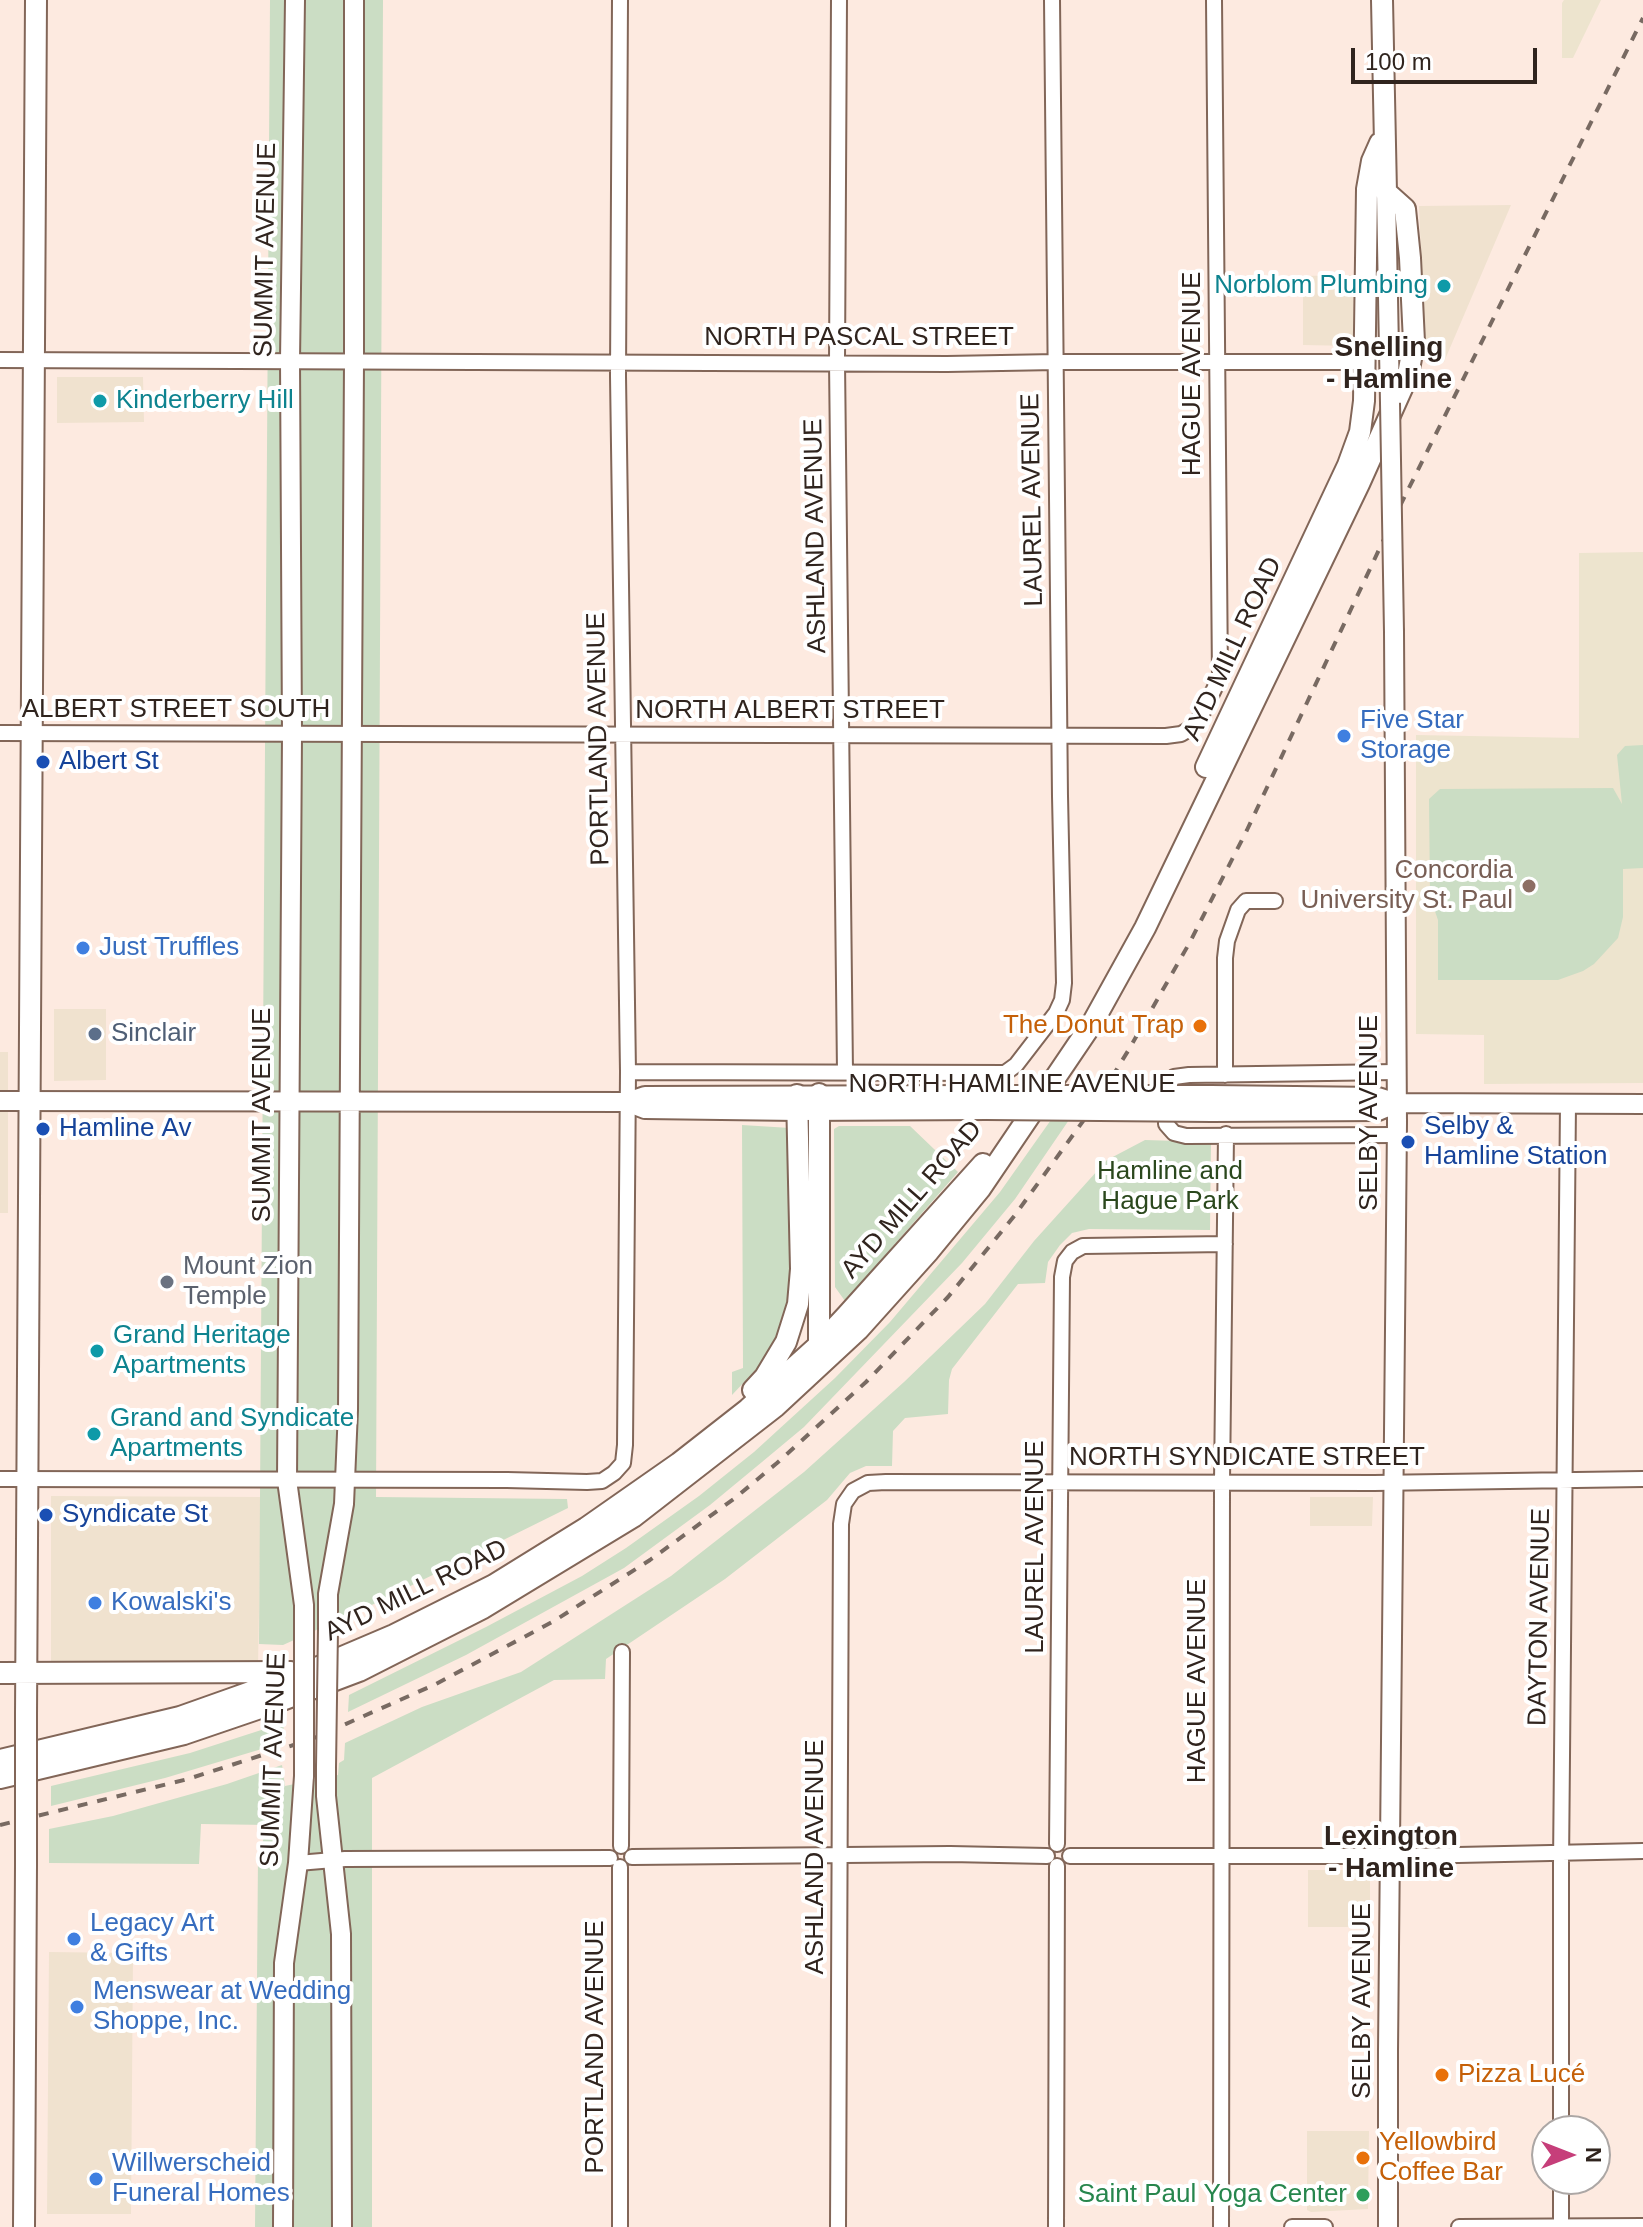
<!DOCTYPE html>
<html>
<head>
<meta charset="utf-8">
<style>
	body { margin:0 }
	#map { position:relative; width:1643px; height:2227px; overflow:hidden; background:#fdeae0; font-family:Arial,sans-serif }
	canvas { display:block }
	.north { position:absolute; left:1531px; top:2115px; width:80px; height:80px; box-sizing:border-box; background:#fff; border:2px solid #aca7a5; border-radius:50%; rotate:90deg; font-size:22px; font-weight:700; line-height:32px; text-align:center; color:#30241e }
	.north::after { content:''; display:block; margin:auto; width:28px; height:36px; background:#c63e7a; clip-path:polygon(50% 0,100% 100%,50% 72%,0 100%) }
	.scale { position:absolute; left:1351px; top:48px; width:186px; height:36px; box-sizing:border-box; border:4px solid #30241e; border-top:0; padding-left:10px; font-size:24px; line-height:28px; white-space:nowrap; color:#30241e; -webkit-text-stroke:6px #fff; paint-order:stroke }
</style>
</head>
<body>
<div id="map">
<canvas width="1643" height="2227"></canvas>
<div class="north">N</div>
<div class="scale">100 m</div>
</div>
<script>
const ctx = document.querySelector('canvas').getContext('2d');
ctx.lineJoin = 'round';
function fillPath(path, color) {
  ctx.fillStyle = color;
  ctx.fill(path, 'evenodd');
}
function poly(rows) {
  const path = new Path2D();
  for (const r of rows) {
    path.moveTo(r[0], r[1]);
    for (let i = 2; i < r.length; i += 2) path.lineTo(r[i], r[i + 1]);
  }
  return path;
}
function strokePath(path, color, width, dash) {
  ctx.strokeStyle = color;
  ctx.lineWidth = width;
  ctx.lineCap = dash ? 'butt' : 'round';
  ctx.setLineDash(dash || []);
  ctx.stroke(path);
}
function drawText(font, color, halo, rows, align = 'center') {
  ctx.font = font + ' Arial,sans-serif';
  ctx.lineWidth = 8;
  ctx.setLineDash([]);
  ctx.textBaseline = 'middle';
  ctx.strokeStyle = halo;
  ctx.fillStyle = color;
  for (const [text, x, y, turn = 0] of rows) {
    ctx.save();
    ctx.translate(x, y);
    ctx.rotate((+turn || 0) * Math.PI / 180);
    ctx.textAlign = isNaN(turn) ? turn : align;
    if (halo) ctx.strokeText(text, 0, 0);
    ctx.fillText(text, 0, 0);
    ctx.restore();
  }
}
fillPath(poly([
	[1511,205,1444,362,1425,351,1419,206],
	[1354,275,1353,346,1303,345,1303,276],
	[57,377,143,377,144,422,57,423],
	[54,1009,106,1009,106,1080,54,1081],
	[0,1052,8,1052,8,1213,0,1213],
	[51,1496,261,1497,258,1666,51,1664],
	[1310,1497,1373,1497,1372,1526,1310,1526],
	[1308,1870,1370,1870,1370,1927,1308,1927],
	[49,1952,133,1953,131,2214,47,2214],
	[1307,2131,1369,2131,1368,2209,1311,2212,1307,2210]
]), '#f0e2cf');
fillPath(poly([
	[1564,0,1601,0,1573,58,1562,58,1562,3],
	[1643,552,1643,1083,1484,1084,1484,1035,1416,1034,1416,735,1579,738,1579,553]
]), '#ede4ce');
fillPath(poly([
	[270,0,383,0,376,1497,567,1499,568,1508,376,1603,283,1645,259,1644],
	[1643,745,1643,868,1623,869,1623,917,1618,938,1594,964,1583,971,1558,980,1438,980,1438,920,1430,897,1429,799,1440,789,1613,788,1622,804,1617,755,1625,746],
	[1053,1117,1071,1117,1015,1199,962,1263,804,1427,762,1462,710,1505,624,1568,466,1655,348,1712,349,1695,486,1627,582,1576,626,1548,699,1496,754,1452,835,1378,890,1322,1000,1192],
	[742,1125,790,1128,789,1309,778,1346,732,1395,732,1372,743,1368],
	[839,1126,910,1126,958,1172,845,1301,835,1287,834,1129],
	[1145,1140,1211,1142,1210,1230,1089,1229,1072,1233,1060,1245,1048,1262,1045,1283,1018,1284,952,1369,949,1380,948,1414,905,1418,893,1431,892,1466,866,1466,850,1473,827,1500,725,1579,606,1659,605,1679,554,1680,372,1778,372,2227,255,2227,258,1856,268,1825,201,1824,199,1864,49,1863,49,1829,113,1816,227,1784,282,1765,285,1786,338,1775,339,1763,344,1760,345,1743,422,1707,521,1672,671,1576,804,1472,904,1382,985,1304,1034,1241,1107,1160],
	[283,1723,285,1742,165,1778,51,1806,51,1786,190,1753]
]), '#cbddc4');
const minor = poly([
	[839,0,837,362,845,1072],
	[0,360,947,364,1056,362,1365,362],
	[0,733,1166,736,1181,734,1193,727,1201,716,1220,677,1214,0],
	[628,1072,1005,1073,1016,1065,1056,1013,1062,1000,1064,983,1060,796,1052,0],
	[1396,1072,1189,1075,1174,1077,1166,1086,1166,1124,1174,1133,1186,1136,1396,1135],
	[1225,1075,1225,958,1227,941,1238,910,1246,901,1275,901],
	[0,1479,507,1480,587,1482,602,1481,614,1473,623,1463,625,1445,628,1072,618,376,620,0],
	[1057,1844,1062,1277,1065,1261,1072,1252,1083,1246,1225,1244],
	[621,1846,622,1652],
	[1070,1856,1412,1856,1643,1851],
	[632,1857,950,1854,1047,1856],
	[298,1863,345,1859,610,1858],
	[620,1867,620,2227],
	[1561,2131,1561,1865,1568,1103],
	[1561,2179,1561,2227],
	[838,2227,841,1524,844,1504,853,1491,868,1483,886,1482,1374,1483,1643,1479],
	[1056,2227,1057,1866],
	[1221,2227,1222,1482,1226,1134],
	[1292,2227,1325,2227],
	[1459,2227,1643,2226]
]);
const tertiary = poly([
	[295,0,290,360,292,734,287,1480,304,1605,304,1639],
	[1386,192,1390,403],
	[1211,1095,1378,1097,1397,1103,1643,1104],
	[0,1101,627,1102,645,1109,798,1111,987,1110],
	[627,1102,645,1096,985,1095],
	[1212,1112,1378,1111,1397,1103],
	[328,1629,328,1594,344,1504,348,1410,354,361,354,0],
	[326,1767,326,1796,341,1934,342,2227],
	[283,2227,284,1963,298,1863,304,1776],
	[1388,2227,1388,2049,1397,1123,1394,632]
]);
const secondary = poly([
	[1206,767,1348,465,1360,432,1364,401,1367,189,1372,161,1380,143],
	[819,1352,819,1094],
	[753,1390,765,1377,786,1342,798,1304,801,1269,797,1095],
	[0,1673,291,1672],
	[26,1712,36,0],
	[0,1760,180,1717,307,1672,394,1635,494,1585,586,1528,679,1463,748,1409,819,1345,847,1315,983,1164],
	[0,1778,184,1734,269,1705,359,1671,483,1608,633,1517,776,1406,858,1330,929,1251,980,1189,1093,1022,1145,928,1359,484,1408,375,1414,342,1410,258,1405,209,1386,192,1382,0],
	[24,2227,26,1865]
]);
strokePath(minor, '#826658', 18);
strokePath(tertiary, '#826658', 22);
strokePath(secondary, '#826658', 24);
strokePath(minor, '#fff', 14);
strokePath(tertiary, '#fff', 18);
strokePath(secondary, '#fff', 20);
strokePath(poly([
	[0,1825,188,1779,312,1739,436,1684,554,1621,650,1560,735,1498,777,1463,866,1382,948,1297,1015,1215,1094,1106,1128,1051,1190,942,1247,830,1393,520,1643,18]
]), '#786a62', 4, [10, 10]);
const tertiaryBridge = poly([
	[1390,403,1394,632],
	[985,1095,1211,1095],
	[987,1110,1212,1112],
	[304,1639,304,1776],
	[326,1767,328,1629]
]);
const secondaryBridge = poly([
	[26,1712,26,1865]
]);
strokePath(tertiaryBridge, '#826658', 22, []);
strokePath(secondaryBridge, '#826658', 24, []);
strokePath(tertiaryBridge, '#fff', 18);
strokePath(secondaryBridge, '#fff', 20);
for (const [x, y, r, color] of [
	[1444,286,8,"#0f9aa8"],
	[100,401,8,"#0f9aa8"],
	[1344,736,8,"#3f7fe0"],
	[43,762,8,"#1a4fb4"],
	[1529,886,8,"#8d6e63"],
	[83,948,8,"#3f7fe0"],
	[1200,1026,8,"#e8710a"],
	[95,1034,8,"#5c6f8a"],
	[43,1129,8,"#1a4fb4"],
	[1408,1142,8,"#1a4fb4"],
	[167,1282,8,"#6b7280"],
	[97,1351,8,"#0f9aa8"],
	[94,1434,8,"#0f9aa8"],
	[46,1515,8,"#1a4fb4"],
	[95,1603,8,"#3f7fe0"],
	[74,1939,8,"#3f7fe0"],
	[77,2007,8,"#3f7fe0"],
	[1442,2075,8,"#e8710a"],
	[1363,2158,8,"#e8710a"],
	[96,2179,8,"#3f7fe0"],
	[1363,2195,8,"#2e9e5b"]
]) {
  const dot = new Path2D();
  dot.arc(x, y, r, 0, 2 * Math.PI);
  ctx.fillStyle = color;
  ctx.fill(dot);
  strokePath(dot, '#fff', 3);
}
drawText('26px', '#30241e', '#fff', [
	["SUMMIT AVENUE",266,250,-89],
	["NORTH PASCAL STREET",859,338],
	["HAGUE AVENUE",1193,374,-90],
	["LAUREL AVENUE",1033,500,-91],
	["ASHLAND AVENUE",816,536,-91],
	["AYD MILL ROAD",1233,649,-65],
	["ALBERT STREET SOUTH",176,710],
	["NORTH ALBERT STREET",790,711],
	["PORTLAND AVENUE",599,739,-91],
	["NORTH HAMLINE AVENUE",1012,1085],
	["SELBY AVENUE",1370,1113,-90],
	["SUMMIT AVENUE",263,1115,-90],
	["AYD MILL ROAD",912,1200,-49],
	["NORTH SYNDICATE STREET",1247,1458],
	["LAUREL AVENUE",1036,1547,-90],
	["AYD MILL ROAD",416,1591,-26],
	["DAYTON AVENUE",1540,1617,-89],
	["HAGUE AVENUE",1198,1681,-90],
	["SUMMIT AVENUE",274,1760,-88],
	["ASHLAND AVENUE",816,1857,-90],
	["SELBY AVENUE",1363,2001,-90],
	["PORTLAND AVENUE",596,2047,-90]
]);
drawText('26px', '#0d838f', '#fff', [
	["Norblom Plumbing",1428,286,"right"],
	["Kinderberry Hill",116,401],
	["Grand Heritage",113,1336],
	["Apartments",113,1366],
	["Grand and Syndicate",110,1419],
	["Apartments",110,1449]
], 'left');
drawText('26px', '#366cbe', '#fff', [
	["Five Star",1360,721],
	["Storage",1360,751],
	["Just Truffles",99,948],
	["Kowalski's",111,1603],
	["Legacy Art",90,1924],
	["& Gifts",90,1954],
	["Menswear at Wedding",93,1992],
	["Shoppe, Inc.",93,2022],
	["Willwerscheid",112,2164],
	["Funeral Homes",112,2194]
], 'left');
drawText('26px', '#164399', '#fff', [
	["Albert St",59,762],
	["Selby &",1424,1127],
	["Hamline Station",1424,1157],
	["Hamline Av",59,1129],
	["Syndicate St",62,1515]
], 'left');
drawText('26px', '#785e54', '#fff', [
	["Concordia",1513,871],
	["University St. Paul",1513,901]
], 'right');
drawText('26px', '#c56008', '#fff', [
	["The Donut Trap",1184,1026,"right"],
	["Pizza Lucé",1458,2075],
	["Yellowbird",1379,2143],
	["Coffee Bar",1379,2173]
], 'left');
drawText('26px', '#4e5e75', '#fff', [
	["Sinclair",111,1034]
], 'left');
drawText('26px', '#2b481d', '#fff', [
	["Hamline and",1170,1172],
	["Hague Park",1170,1202]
]);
drawText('26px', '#5b616d', '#fff', [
	["Mount Zion",183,1267],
	["Temple",183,1297]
], 'left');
drawText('26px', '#27864d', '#fff', [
	["Saint Paul Yoga Center",1347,2195]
], 'right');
drawText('bold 28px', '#30241e', '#fff', [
	["Snelling",1389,348],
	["- Hamline",1389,380],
	["Lexington",1391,1837],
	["- Hamline",1391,1869]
]);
</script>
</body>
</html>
